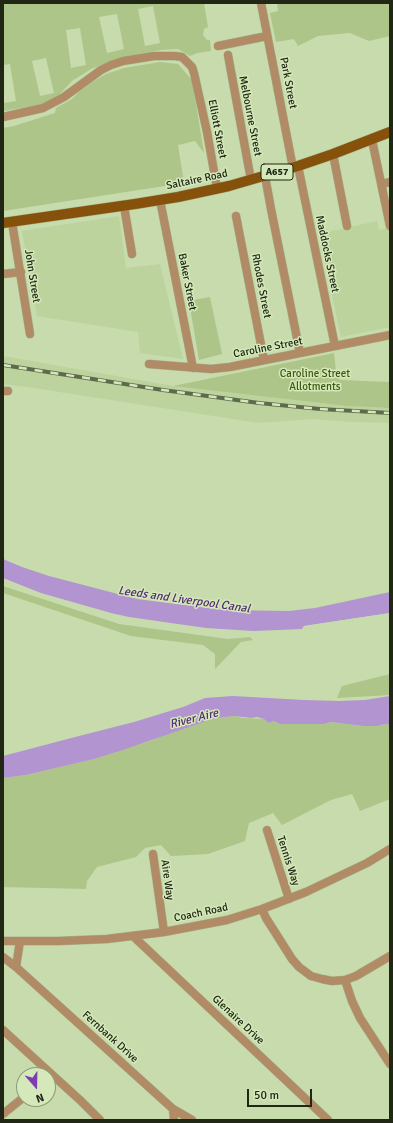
<!DOCTYPE html>
<html>
<head>
<meta charset="utf-8">
<style>
	body { margin:0 }
	#map { position:relative; width:393px; height:1123px; overflow:hidden; background:#c7dbac; font-family:Signika,sans-serif }
	canvas { display:block }
	.frame { position:absolute; inset:0; border:4px solid #202715; pointer-events:none }
	.north { position:absolute; left:16px; top:1067px; width:40px; height:40px; box-sizing:border-box; background:#d4e8b9; border:1px solid #8c9b77; border-radius:50%; rotate:160deg; font-size:11px; font-weight:700; line-height:16px; text-align:center; color:#202715 }
	.north::after { content:''; display:block; margin:auto; width:14px; height:18px; background:#7d3db2; clip-path:polygon(50% 0,100% 100%,50% 72%,0 100%) }
	.scale { position:absolute; left:247px; top:1089px; width:65px; height:18px; box-sizing:border-box; border:2px solid #202715; border-top:0; padding-left:5px; font-size:12px; line-height:14px; white-space:nowrap; color:#202715; -webkit-text-stroke:3px #d4e8b9; paint-order:stroke }
</style>
</head>
<body>
<div id="map">
<canvas width="393" height="1123"></canvas>
<div class="frame"></div>
<div class="north">N</div>
<div class="scale">50 m</div>
</div>
<script>
const ctx = document.querySelector('canvas').getContext('2d');
ctx.lineJoin = 'round';
function fillPath(path, color) {
  ctx.fillStyle = color;
  ctx.fill(path, 'evenodd');
}
function poly(rows) {
  const path = new Path2D();
  for (const r of rows) {
    path.moveTo(r[0], r[1]);
    for (let i = 2; i < r.length; i += 2) path.lineTo(r[i], r[i + 1]);
  }
  return path;
}
function strokePath(path, color, width, dash) {
  ctx.strokeStyle = color;
  ctx.lineWidth = width;
  ctx.lineCap = dash ? 'butt' : 'round';
  ctx.setLineDash(dash || []);
  ctx.stroke(path);
}
function drawText(font, color, halo, rows, align = 'center') {
  ctx.font = font + ' Signika,sans-serif';
  ctx.lineWidth = 3;
  ctx.setLineDash([]);
  ctx.textBaseline = 'middle';
  ctx.strokeStyle = halo;
  ctx.fillStyle = color;
  for (const [text, x, y, turn = 0] of rows) {
    ctx.save();
    ctx.translate(x, y);
    ctx.rotate((+turn || 0) * Math.PI / 180);
    ctx.textAlign = isNaN(turn) ? turn : align;
    if (halo) ctx.strokeText(text, 0, 0);
    ctx.fillText(text, 0, 0);
    ctx.restore();
  }
}
fillPath(poly([
	[119,216,126,268,160,264,183,359,140,353,138,332,37,316,22,231],
	[377,221,379,230,390,228,390,327,341,337,319,234],
	[3,356,173,386,347,406,390,408,390,423,352,422,313,419,258,423,34,388,3,384]
]), '#bcd39d');
fillPath(poly([
	[3,3,204,3,208,27,204,29,203,35,207,40,210,40,211,51,197,53,190,56,178,49,161,50,122,57,91,69,72,81,59,95,46,103,34,106,3,111,3,97,4,103,16,101,10,64,3,65],
	[153,6,160,43,145,46,138,9],
	[117,14,124,49,107,53,99,17],
	[80,28,86,65,71,68,66,30],
	[46,58,54,93,40,96,32,61],
	[277,3,390,3,390,36,369,41,350,33,318,36,298,46,294,39,276,42,270,13,278,11],
	[160,62,178,64,192,80,204,153,195,141,178,145,184,183,3,211,3,128,14,126,55,113,56,108,72,99,81,90,94,81,106,74,124,68],
	[210,297,222,354,199,360,189,301],
	[334,353,336,371,340,380,390,382,390,408,347,406,173,386],
	[3,586,119,624,228,639,250,637,253,640,241,642,215,669,215,654,203,645,131,636,3,593],
	[390,674,390,695,337,698,342,686],
	[235,716,243,718,264,719,268,723,274,721,280,724,324,724,331,722,363,726,377,726,385,724,390,725,390,799,360,811,352,794,331,800,282,825,273,813,249,823,245,841,208,854,171,856,161,845,145,848,136,857,97,867,87,881,86,889,3,887,3,778,26,775,94,759,150,741,168,734,212,719,225,717]
]), '#adc589');
fillPath(poly([
	[3,559,22,567,49,576,137,599,223,610,289,611,315,608,390,592,390,613,304,626,302,629,254,631,206,628,129,617,111,613,41,593,3,578],
	[233,696,304,700,339,701,365,700,390,696,390,725,385,724,377,726,363,726,331,722,324,724,280,724,274,721,268,723,264,719,257,717,251,718,235,716,225,717,212,719,126,749,94,759,26,775,3,778,3,756,79,736,134,722,183,707,205,698]
]), '#b194d0');
fillPath(poly([
	[390,613,390,615,385,616,302,629,304,626]
]), '#c7dbac');
const street = poly([
	[261,3,293,168],
	[218,46,267,36],
	[228,55,251,180],
	[3,117,43,108,64,97,101,70,111,65,123,61,154,56,175,56,182,57,192,67,194,73,207,132,217,188],
	[372,140,390,226],
	[333,154,347,226],
	[298,166,335,346],
	[265,176,271,209,300,353],
	[382,184,390,182],
	[160,200,193,368],
	[124,206,132,254],
	[236,216,264,360],
	[12,222,30,334],
	[3,274,21,272],
	[149,364,211,369,230,367,390,335],
	[3,391,8,391],
	[267,830,289,899],
	[153,854,164,932],
	[262,909,266,918,292,959,299,967,311,976,322,979,332,981,345,980,352,1001,360,1018,390,1064],
	[133,936,328,1120],
	[3,941,59,941,107,939,164,932,227,920,262,909,306,892,367,863,390,849],
	[20,941,16,967,173,1109,192,1120],
	[3,957,16,967],
	[345,980,356,976,390,956],
	[3,1030,81,1101,100,1120],
	[173,1109,174,1120],
	[3,1114,24,1097]
]);
const primary = poly([
	[3,223,135,204,178,197,229,186,298,166,333,154,390,132]
]);
strokePath(street, '#a6b78e', 9);
strokePath(primary, '#a6b78e', 11);
strokePath(street, '#b08b66', 8);
strokePath(primary, '#85510b', 10);
const rail = poly([
	[3,365,163,390,259,403,320,409,390,413]
]);
strokePath(rail, '#5e6a4d', 4);
strokePath(rail, '#d4e8b9', 2.5, [8]);
for (const [x, y, w] of [
	[277,172,32]
]) {
  const box = new Path2D();
  box.roundRect(x - w / 2, y - 8, w, 16, 3);
  ctx.fillStyle = '#d4e8b9';
  ctx.fill(box);
  strokePath(box, '#202715', 1);
}
drawText('bold 10px', '#202715', null, [
	["A657",277,172]
]);
drawText('11px', '#202715', '#d4e8b9', [
	["Park Street",288,83,79],
	["Melbourne Street",250,116,79],
	["Elliott Street",217,129,79],
	["Saltaire Road",197,180,-12],
	["Maddocks Street",327,254,78],
	["John Street",32,276,81],
	["Baker Street",187,282,79],
	["Rhodes Street",261,286,79],
	["Caroline Street",268,348,-11],
	["Tennis Way",288,861,72],
	["Aire Way",167,880,82],
	["Coach Road",201,913,-12],
	["Glenaire Drive",238,1020,43],
	["Fernbank Drive",110,1037,42]
]);
drawText('11px', '#3f5610', '#d4e8b9', [
	["Caroline Street",315,374],
	["Allotments",315,387]
]);
drawText('italic 12px', '#532c74', '#d4e8b9', [
	["Leeds and Liverpool Canal",184,600,8],
	["River Aire",194,719,-14]
]);
</script>
</body>
</html>
